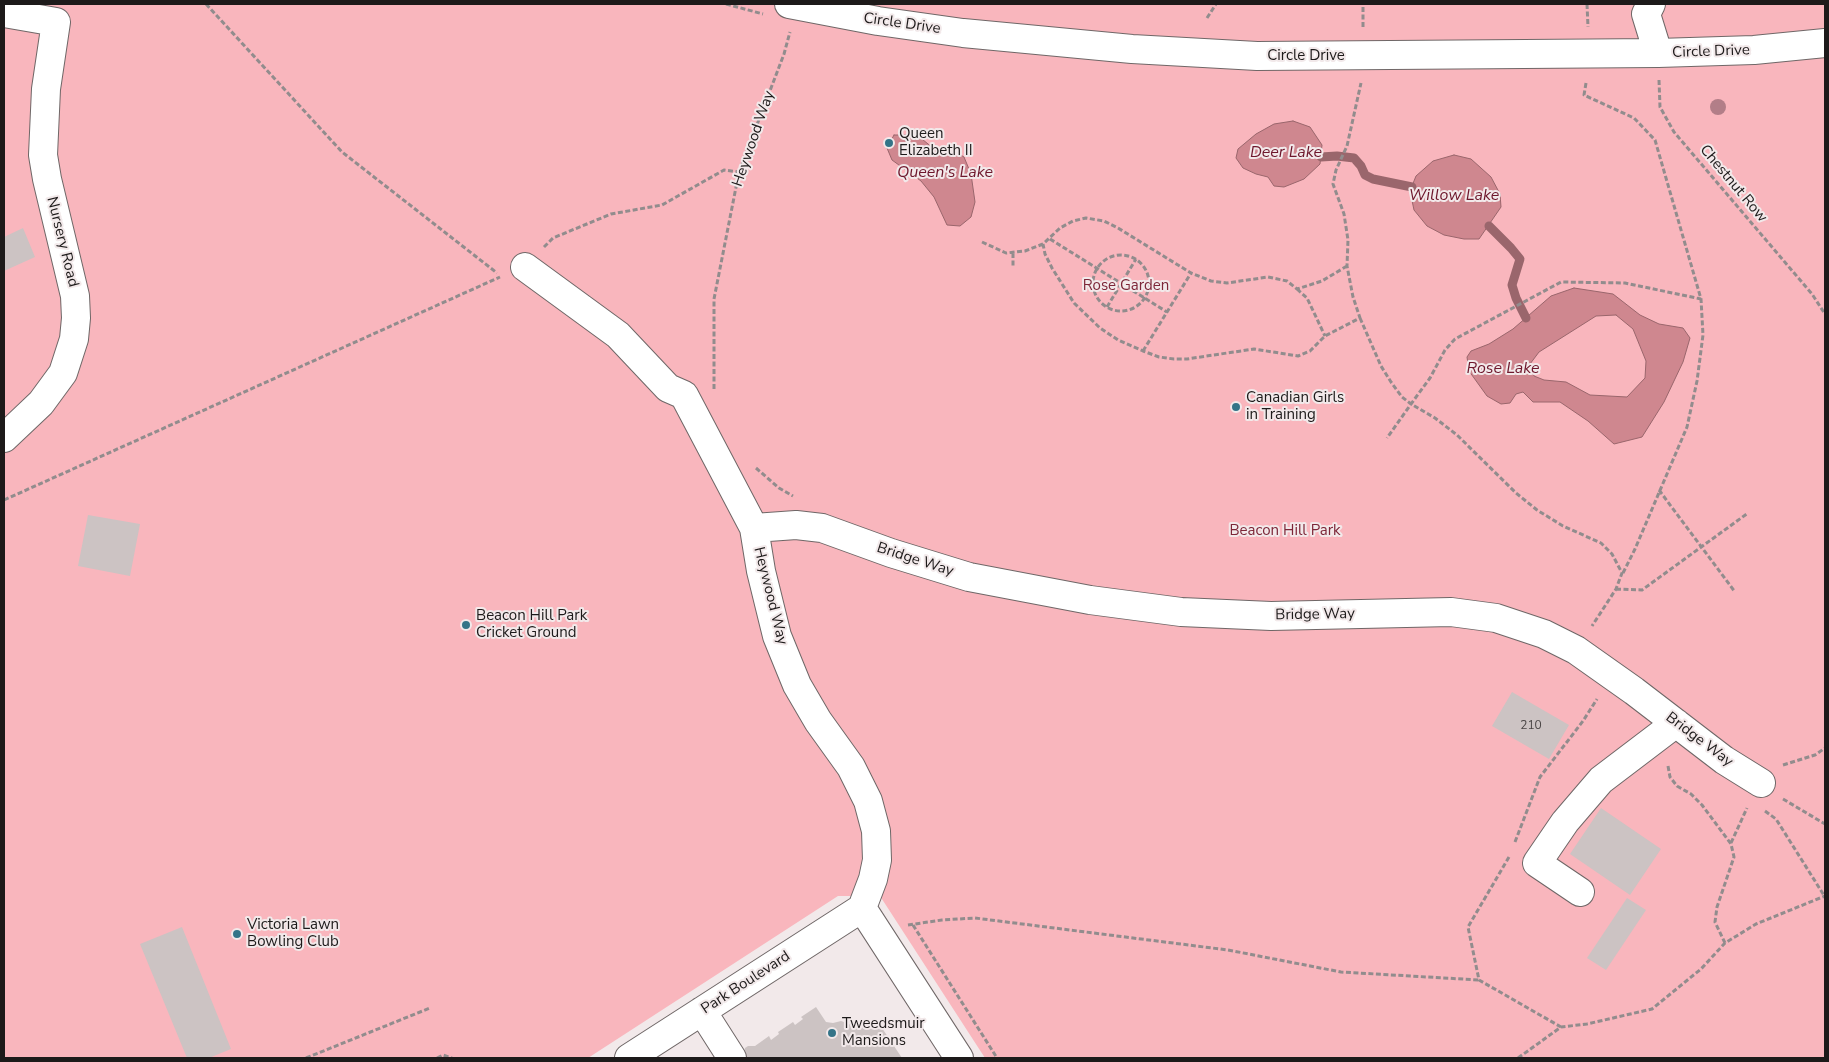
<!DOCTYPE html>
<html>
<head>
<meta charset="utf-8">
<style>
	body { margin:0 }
	#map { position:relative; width:1829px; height:1062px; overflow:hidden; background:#f2e9ea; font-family:"Nunito Sans",sans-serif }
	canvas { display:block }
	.frame { position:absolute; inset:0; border:5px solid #1d1a1a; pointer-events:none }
</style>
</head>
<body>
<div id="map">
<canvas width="1829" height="1062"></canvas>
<div class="frame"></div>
</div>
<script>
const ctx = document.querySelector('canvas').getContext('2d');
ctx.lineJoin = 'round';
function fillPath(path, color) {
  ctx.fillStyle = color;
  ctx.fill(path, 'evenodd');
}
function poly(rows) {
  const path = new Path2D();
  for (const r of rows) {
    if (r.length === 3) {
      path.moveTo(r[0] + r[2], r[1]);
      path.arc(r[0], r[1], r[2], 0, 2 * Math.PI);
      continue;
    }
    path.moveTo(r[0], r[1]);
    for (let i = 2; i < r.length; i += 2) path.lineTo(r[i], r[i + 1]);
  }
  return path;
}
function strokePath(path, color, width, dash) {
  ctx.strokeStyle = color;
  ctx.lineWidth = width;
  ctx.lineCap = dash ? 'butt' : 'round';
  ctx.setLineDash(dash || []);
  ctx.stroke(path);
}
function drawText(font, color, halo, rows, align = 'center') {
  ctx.font = font + ' "Nunito Sans",sans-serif';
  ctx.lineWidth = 4;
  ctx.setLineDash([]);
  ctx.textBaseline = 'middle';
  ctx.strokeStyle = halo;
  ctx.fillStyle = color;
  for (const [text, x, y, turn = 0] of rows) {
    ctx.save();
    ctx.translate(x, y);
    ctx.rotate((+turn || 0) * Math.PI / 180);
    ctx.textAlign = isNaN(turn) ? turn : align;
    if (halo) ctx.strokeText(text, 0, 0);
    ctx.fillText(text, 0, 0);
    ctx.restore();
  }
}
fillPath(poly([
	[4,4,1825,4,1825,1058,985,1058,880,896,838,896,588,1058,4,1058]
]), '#f9b6bd');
const water = poly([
	[1293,121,1310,127,1322,145,1320,164,1304,179,1284,187,1274,186,1268,177,1256,174,1243,168,1236,158,1238,149,1256,134,1274,124,1293,121],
	[894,135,917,135,933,148,951,149,964,157,971,174,975,202,971,217,960,226,947,225,934,197,921,181,892,160,887,148,894,135],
	[1454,155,1471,159,1491,177,1500,194,1501,207,1479,239,1464,239,1444,235,1427,226,1414,210,1410,191,1416,176,1433,161,1454,155],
	[1574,288,1613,294,1640,315,1659,324,1683,328,1690,338,1683,362,1664,402,1642,437,1614,444,1588,421,1560,402,1533,402,1523,392,1516,394,1510,403,1501,404,1487,396,1469,371,1467,357,1471,351,1489,344,1513,329,1551,296,1574,288],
	[1616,315,1633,329,1646,361,1645,378,1627,397,1590,395,1566,382,1544,380,1534,376,1530,364,1539,352,1596,316,1616,315]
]);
fillPath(water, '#cf878f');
strokePath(water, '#9a666c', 1);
strokePath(poly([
	[1321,157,1337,156,1354,158,1361,166,1365,175,1373,179,1412,187],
	[1489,226,1511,248,1520,259,1512,285,1516,298,1526,318]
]), '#9a666c', 9);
fillPath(poly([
	[23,228,35,257,4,271,4,237],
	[88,515,140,524,130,576,78,566],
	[1512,692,1569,725,1549,759,1492,726],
	[1601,808,1661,849,1630,895,1570,854],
	[1627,898,1646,910,1606,970,1587,958],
	[182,927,231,1049,209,1058,187,1058,140,944],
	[816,1007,826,1022,833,1023,841,1021,850,1024,853,1027,860,1029,876,1019,902,1058,853,1058,852,1057,850,1058,747,1058,744,1053,745,1048,748,1046,755,1046,769,1036,771,1040,779,1034,778,1032,793,1022,795,1025,803,1019,801,1017]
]), '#ccc3c3');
const minor = poly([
	[789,4,878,21,963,33,1132,49,1257,56,1658,53,1754,50,1825,43],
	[1651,4,1646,14,1658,53],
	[4,13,56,22,46,89,43,155,47,179,75,296,76,318,74,339,63,373,41,403,4,438],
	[525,267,618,335,668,388,684,395,754,528,761,571,777,636,797,685,818,721,851,767,868,801,876,831,877,860,873,879,862,908],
	[754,528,796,525,822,528,891,553,969,577,1090,600,1181,612,1271,616,1451,612,1496,618,1544,634,1576,650,1634,691,1724,760,1761,783],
	[1580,892,1537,863,1565,822,1601,780,1676,723],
	[862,908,959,1058],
	[702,1011,732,1058],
	[629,1058,862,908]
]);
strokePath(minor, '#6f6767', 30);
strokePath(poly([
	[206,4,342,152,497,273],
	[726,4,763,14],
	[1587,4,1588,27],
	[1207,18,1216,4],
	[1363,27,1363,4],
	[1659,80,1660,107,1674,132,1812,294,1825,314],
	[1586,83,1584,95,1634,118,1655,140,1701,299,1625,283,1561,282,1455,339,1445,350,1430,378,1411,404,1435,418,1457,435,1516,493,1537,510,1563,526,1601,543,1612,554,1622,573,1616,589,1592,626],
	[1050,239,1167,312],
	[982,242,1006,253,1025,251,1043,244],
	[544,247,553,238,611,214,662,205,724,170,739,172],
	[1013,253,1013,267],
	[1121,283,28],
	[1347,266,1322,281,1297,289,1287,281,1268,277,1227,283,1211,281,1191,273,1118,228,1104,221,1086,218,1073,221,1060,228,1043,244,1045,254,1052,268,1074,303,1100,328,1118,340,1143,351,1159,357,1174,359,1187,359,1254,349,1298,356,1310,351,1325,336,1360,318,1353,297,1347,266,1348,240,1344,214,1333,184,1336,170,1347,146,1361,83],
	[1297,289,1307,298,1325,336],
	[1107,307,1136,259],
	[1360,318,1381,366,1391,382,1402,397,1411,404,1387,438],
	[1143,351,1191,273],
	[714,389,714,299,739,172,784,54,790,32],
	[756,468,779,488,793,496],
	[1659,490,1735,592],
	[4,500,500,277],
	[1623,573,1635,549,1687,427,1697,381,1703,335,1701,299],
	[1616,589,1642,590,1748,513],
	[1783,765,1815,755,1825,748],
	[1668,766,1670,777,1677,786,1691,794,1702,805,1731,844,1734,857,1717,907,1715,922,1725,943],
	[1783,799,1825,824],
	[1765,811,1776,819,1825,897],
	[1515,842,1540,777,1583,721,1597,699],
	[1731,843,1747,808],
	[1509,857,1468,927,1479,980,1561,1027],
	[908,925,942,920,975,918,1228,950,1341,972,1479,980],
	[913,925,997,1058],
	[306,1058,430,1008],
	[437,1058,443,1055,452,1058],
	[1518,1058,1561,1027,1587,1024,1652,1009,1701,969,1725,943,1756,924,1825,896]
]), '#928c8d', 3, [5, 2.5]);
strokePath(minor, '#fff', 28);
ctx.fillStyle = '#b27e88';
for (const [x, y] of [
	[1718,107]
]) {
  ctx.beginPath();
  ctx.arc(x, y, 8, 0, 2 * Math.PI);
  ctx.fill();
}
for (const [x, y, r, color] of [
	[889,143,5,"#347488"],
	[1236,407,5,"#347488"],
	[466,625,5,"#347488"],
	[237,934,5,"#347488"],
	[832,1033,5,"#347488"]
]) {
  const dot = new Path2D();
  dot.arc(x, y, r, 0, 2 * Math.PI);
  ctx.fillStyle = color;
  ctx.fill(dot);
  strokePath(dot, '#f2e9ea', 2);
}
drawText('12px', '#494444', null, [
	["210",1531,726]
]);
drawText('15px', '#1d1a1a', '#f2e9ea', [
	["Circle Drive",902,24,8],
	["Circle Drive",1711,52,-2],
	["Circle Drive",1306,56],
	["Heywood Way",754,139,-71],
	["Chestnut Row",1733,184,50],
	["Nursery Road",62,242,76],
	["Bridge Way",915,560,18],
	["Heywood Way",770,596,76],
	["Bridge Way",1315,615,-1],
	["Bridge Way",1699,740,37],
	["Park Boulevard",746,983,-33]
]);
drawText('15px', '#1d1a1a', '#f2e9ea', [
	["Queen",899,134],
	["Elizabeth II",899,151],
	["Canadian Girls",1246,398],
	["in Training",1246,415],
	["Beacon Hill Park",476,616],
	["Cricket Ground",476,633],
	["Victoria Lawn",247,925],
	["Bowling Club",247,942],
	["Tweedsmuir",842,1024],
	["Mansions",842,1041]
], 'left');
drawText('15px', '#7d2638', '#f2e9ea', [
	["Rose Garden",1126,286],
	["Beacon Hill Park",1285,531]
]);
drawText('italic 16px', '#6e172c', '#f2e9ea', [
	["Deer Lake",1286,153],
	["Queen's Lake",945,173],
	["Willow Lake",1454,196],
	["Rose Lake",1503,369]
]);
</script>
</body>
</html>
